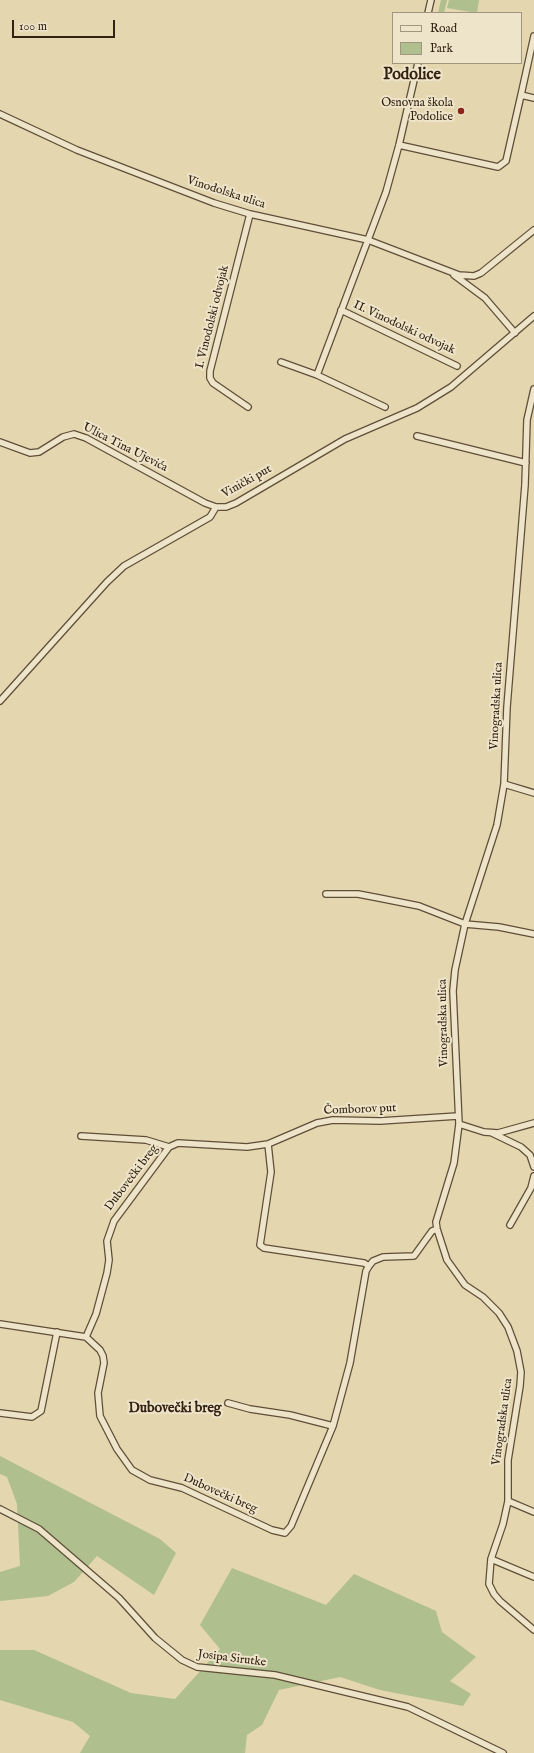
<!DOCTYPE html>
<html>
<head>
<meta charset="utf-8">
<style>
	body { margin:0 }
	#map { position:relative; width:534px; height:1753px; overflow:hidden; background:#e4d6ae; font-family:"IM FELL English",serif }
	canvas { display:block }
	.legend { position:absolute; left:392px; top:12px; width:130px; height:52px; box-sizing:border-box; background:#ede4ca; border:1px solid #a39680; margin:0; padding:5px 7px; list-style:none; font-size:12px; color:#332111 }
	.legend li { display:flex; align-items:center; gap:8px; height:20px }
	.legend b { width:20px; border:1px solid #a39680 }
	.scale { position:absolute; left:12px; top:20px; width:103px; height:18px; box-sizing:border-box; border:2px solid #332111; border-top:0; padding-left:5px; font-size:12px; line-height:14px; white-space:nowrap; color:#332111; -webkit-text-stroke:3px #ede4ca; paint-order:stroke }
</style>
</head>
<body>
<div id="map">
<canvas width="534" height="1753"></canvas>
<ul class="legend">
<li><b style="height:5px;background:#ede4ca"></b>Road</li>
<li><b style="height:11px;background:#afbf8e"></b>Park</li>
</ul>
<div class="scale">100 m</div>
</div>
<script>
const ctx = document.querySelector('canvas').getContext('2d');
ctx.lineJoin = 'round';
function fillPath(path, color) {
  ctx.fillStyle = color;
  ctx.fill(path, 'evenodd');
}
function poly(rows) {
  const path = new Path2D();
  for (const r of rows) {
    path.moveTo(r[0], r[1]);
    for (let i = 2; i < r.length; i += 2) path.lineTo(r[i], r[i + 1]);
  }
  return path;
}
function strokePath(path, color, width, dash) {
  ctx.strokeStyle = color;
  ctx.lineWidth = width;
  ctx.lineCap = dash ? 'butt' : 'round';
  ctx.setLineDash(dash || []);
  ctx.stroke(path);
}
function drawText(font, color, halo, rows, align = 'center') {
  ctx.font = font + ' "IM FELL English",serif';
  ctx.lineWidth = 4;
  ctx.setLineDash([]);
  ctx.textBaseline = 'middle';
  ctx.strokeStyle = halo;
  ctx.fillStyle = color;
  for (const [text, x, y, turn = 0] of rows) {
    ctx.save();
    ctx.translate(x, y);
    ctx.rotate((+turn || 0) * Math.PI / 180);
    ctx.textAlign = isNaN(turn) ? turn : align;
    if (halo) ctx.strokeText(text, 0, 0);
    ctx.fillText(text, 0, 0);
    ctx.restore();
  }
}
fillPath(poly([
	[441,0,447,0,444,13,438,13],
	[449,0,479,0,477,13,447,8],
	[0,1456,160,1539,176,1553,154,1595,97,1556,74,1582,48,1596,0,1601,0,1572,20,1566,17,1504,7,1477,0,1474],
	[232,1568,326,1605,354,1574,436,1611,442,1632,476,1657,450,1681,471,1694,463,1706,380,1690,340,1677,279,1690,262,1725,247,1735,245,1753,80,1753,90,1736,73,1722,0,1700,0,1650,34,1650,131,1693,175,1699,220,1649,200,1625]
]), '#afbf8e');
const minor = poly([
	[428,13,431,0],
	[521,95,534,36],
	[0,114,77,150,214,203,250,214,368,240,459,275,474,276,481,273,534,230],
	[399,145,498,167,506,161,521,95,534,98],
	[454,275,485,298,515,333],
	[341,310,457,366],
	[281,362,317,375,385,407],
	[317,375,386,192,399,145,418,63],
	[534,389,527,420,525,485,507,707,504,784,497,825,465,924,455,970,453,991,459,1124,454,1163,436,1222,437,1229,447,1260,465,1285,483,1297,499,1313,508,1327,517,1351,521,1372,520,1386,508,1460,508,1501,503,1524,491,1559,489,1584,494,1594,500,1601,534,1630],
	[248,407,213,383,210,378,210,371,250,214],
	[417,436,526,463],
	[0,442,30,453,39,452,63,437,74,434,86,438,205,503,216,507,226,507,236,503,345,439,417,408,451,387,534,316],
	[0,701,107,582,124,566,210,517,216,507],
	[504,784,534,793],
	[326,894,358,894,379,898,419,906,465,924,499,927,534,934],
	[459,1124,484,1132,498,1133,534,1123],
	[492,1133,521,1147,530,1155,534,1167],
	[81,1136,146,1140,169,1147,178,1143,247,1147,268,1144,317,1123,333,1120,380,1121,458,1116],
	[268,1144,271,1172,260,1245,264,1248,364,1263,369,1266],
	[510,1225,531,1188,534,1176],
	[0,1324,86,1337,100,1350,103,1356,104,1363,98,1393,100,1416,117,1449,132,1470,150,1480,182,1488,272,1530,285,1533,291,1526,333,1426,350,1363,366,1271,369,1266,373,1261,383,1257,414,1256,432,1231,437,1229],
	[86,1337,96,1314,107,1273,109,1260,107,1241,114,1221,169,1147],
	[228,1403,250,1409,290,1415,333,1426],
	[0,1413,32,1417,41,1411,57,1332],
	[508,1501,534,1512],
	[0,1509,39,1529,119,1598,155,1638,182,1660,197,1667,275,1675,408,1707,503,1753],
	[491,1559,534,1577]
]);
strokePath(minor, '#5f4e38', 8);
strokePath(minor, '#ede4ca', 5.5);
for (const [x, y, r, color] of [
	[461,111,4,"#8f2418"]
]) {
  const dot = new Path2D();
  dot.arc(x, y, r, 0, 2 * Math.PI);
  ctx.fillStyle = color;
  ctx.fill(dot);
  strokePath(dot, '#ede4ca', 1.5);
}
drawText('12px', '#332111', '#ede4ca', [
	["Osnovna škola",453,104],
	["Podolice",453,118]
], 'right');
drawText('12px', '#332111', '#ede4ca', [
	["Vinodolska ulica",226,193,18],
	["I. Vinodolski odvojak",213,317,-76],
	["II. Vinodolski odvojak",404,328,25],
	["Ulica Tina Ujevića",125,448,27],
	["Vinički put",247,482,-29],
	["Vinogradska ulica",497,706,-87],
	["Vinogradska ulica",444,1023,-91],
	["Čomborov put",360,1110,-2],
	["Dubovečki breg",132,1178,-53],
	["Vinogradska ulica",503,1422,-82],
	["Dubovečki breg",220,1494,24],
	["Josipa Sirutke",232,1659,7]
]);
drawText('bold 14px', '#332111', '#ede4ca', [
	["Dubovečki breg",175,1409]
]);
drawText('bold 16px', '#332111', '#ede4ca', [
	["Podolice",412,76]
]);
</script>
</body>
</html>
